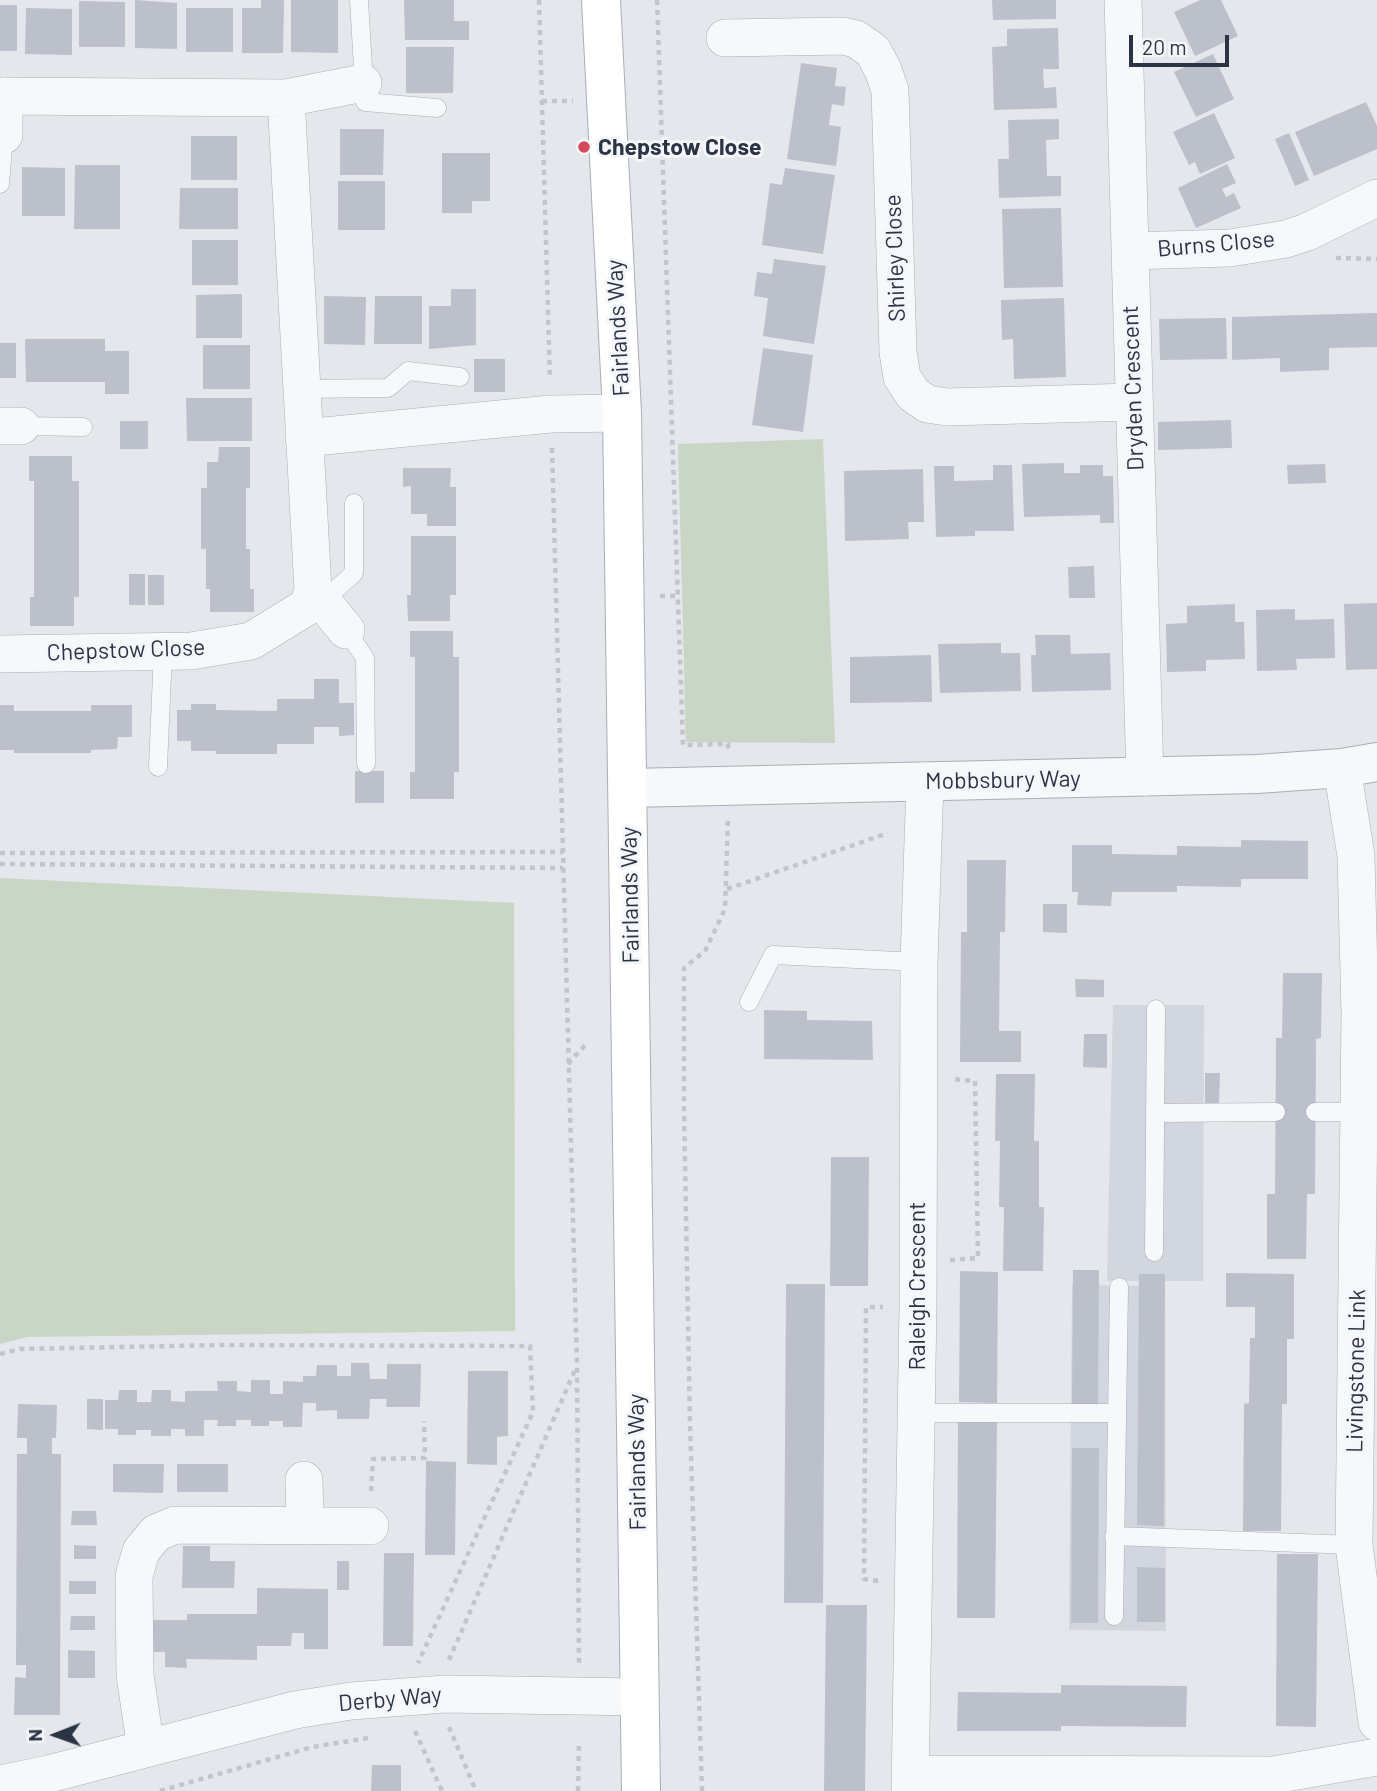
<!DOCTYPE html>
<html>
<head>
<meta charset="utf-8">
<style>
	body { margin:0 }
	#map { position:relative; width:1377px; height:1791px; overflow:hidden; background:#e4e7ec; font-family:Barlow,sans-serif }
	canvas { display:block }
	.north { position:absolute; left:21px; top:1700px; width:70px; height:70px; -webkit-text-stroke:5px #f4f6f9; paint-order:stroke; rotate:269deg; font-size:19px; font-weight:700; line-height:28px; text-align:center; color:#2b3445 }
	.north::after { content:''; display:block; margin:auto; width:24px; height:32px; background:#2b3445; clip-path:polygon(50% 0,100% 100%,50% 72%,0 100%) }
	.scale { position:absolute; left:1129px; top:35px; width:100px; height:32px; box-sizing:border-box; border:4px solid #2b3445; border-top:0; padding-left:9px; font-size:21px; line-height:24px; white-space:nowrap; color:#2b3445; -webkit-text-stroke:5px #f4f6f9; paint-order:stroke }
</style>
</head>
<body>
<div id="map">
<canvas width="1377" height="1791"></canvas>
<div class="north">N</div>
<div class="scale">20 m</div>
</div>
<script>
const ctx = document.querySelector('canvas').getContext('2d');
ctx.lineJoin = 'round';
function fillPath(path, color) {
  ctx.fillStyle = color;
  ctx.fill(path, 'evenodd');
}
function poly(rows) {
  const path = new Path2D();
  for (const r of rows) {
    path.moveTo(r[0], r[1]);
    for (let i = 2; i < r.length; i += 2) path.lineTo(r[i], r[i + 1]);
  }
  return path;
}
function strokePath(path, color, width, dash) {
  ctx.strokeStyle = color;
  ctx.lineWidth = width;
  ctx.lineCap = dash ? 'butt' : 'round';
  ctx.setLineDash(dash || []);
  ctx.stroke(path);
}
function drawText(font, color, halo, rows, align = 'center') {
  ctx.font = font + ' Barlow,sans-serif';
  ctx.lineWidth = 6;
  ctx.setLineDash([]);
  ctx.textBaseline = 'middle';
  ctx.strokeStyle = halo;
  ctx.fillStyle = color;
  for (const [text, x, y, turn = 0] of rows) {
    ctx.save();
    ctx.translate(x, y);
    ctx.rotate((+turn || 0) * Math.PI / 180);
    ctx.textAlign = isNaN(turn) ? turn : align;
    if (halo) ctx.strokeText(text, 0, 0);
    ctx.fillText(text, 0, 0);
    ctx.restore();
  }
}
fillPath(poly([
	[1113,1005,1204,1005,1203,1281,1107,1281],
	[1072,1285,1165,1286,1166,1631,1069,1630]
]), '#d2d6de');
fillPath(poly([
	[823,439,835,743,686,742,678,444],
	[0,878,514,903,515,1331,27,1337,0,1344]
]), '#c9d6c5');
fillPath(poly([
	[135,0,177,3,177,49,135,48],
	[261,0,284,0,283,53,242,53,242,8,261,8],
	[291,0,338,0,338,53,291,52],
	[404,0,454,0,454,21,469,21,469,40,405,40],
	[992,0,1056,0,1056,19,993,20],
	[1200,0,1221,0,1238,36,1195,56,1174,12],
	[79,1,125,2,125,47,79,47],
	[0,5,17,5,17,51,0,51],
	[26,8,72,9,72,55,25,54],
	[186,8,233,8,233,52,186,52],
	[1058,28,1059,69,1043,69,1044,88,1056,87,1057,108,994,110,992,47,1007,46,1007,29],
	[406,47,454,47,453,93,406,93],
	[1213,54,1234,99,1196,117,1174,72],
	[801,63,837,68,835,86,846,87,844,106,832,104,829,125,841,127,836,166,787,159],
	[1366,102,1377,126,1377,149,1314,176,1295,132],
	[1214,113,1235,158,1200,174,1195,162,1189,165,1173,132],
	[1059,119,1059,139,1046,140,1047,176,1061,176,1061,196,999,198,998,159,1009,159,1008,120],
	[340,129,384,129,383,175,340,175],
	[1289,133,1309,180,1295,186,1275,139],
	[191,136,237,136,237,180,191,180],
	[442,153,490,153,490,201,472,201,472,213,442,213],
	[1227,164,1236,183,1222,189,1226,197,1234,193,1241,208,1196,228,1178,188],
	[75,165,120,165,120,229,74,229],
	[22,167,65,168,65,216,22,216],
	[785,168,835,175,823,254,762,245,770,183,782,185],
	[338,181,385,181,385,230,338,230],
	[180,188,238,188,238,229,179,229],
	[1061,208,1063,287,1004,288,1002,209],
	[192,240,238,240,238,285,192,285],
	[774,259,826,266,814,344,763,336,768,298,754,296,757,272,772,274],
	[451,289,476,289,476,345,429,349,429,306,451,306],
	[242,294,242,338,196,338,196,295],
	[324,296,366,297,365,345,324,344],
	[375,296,422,296,422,344,374,344],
	[1064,298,1066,377,1014,379,1013,339,1002,340,1001,300],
	[1377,313,1377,347,1329,348,1329,370,1280,372,1280,358,1232,360,1232,317],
	[1226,318,1227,359,1160,360,1159,319],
	[25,339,105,339,105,351,129,351,129,394,105,394,105,382,26,382],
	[0,343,16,343,16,378,0,378],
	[203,345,250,345,250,389,203,389],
	[763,348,813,355,803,432,752,425],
	[474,359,505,359,505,392,474,392],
	[186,398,252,398,252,441,187,441],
	[1231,420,1232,448,1158,450,1158,422],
	[120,421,148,421,148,449,120,449],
	[219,447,250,447,250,488,246,488,246,549,250,549,250,589,254,589,254,612,210,612,210,589,206,589,206,549,201,549,201,488,207,488,207,462,218,462],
	[29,456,72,456,72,481,79,481,79,597,74,597,74,626,30,626,30,597,34,597,34,481,29,481],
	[1064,463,1064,473,1080,473,1080,465,1103,465,1103,476,1113,476,1114,523,1100,523,1100,515,1024,517,1022,464],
	[1325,464,1326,483,1288,484,1287,465],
	[993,465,1012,465,1014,531,975,531,975,536,936,537,934,466,954,466,954,481,993,480],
	[403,468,451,468,450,487,456,487,456,526,427,526,427,514,411,514,411,486,403,487],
	[923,469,924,522,908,522,909,539,845,541,844,471],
	[411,536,456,536,456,595,450,595,450,621,408,621,407,595,411,595],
	[1094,566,1095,598,1069,598,1068,567],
	[129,574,145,574,145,605,129,605],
	[148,575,164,575,164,605,148,605],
	[1377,603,1377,669,1346,670,1344,604],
	[1235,604,1235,622,1244,622,1245,659,1206,660,1206,671,1167,672,1166,624,1187,623,1187,606],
	[1295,609,1295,620,1334,619,1335,658,1296,659,1297,670,1257,671,1256,610],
	[410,631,453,631,453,657,459,657,459,772,454,772,454,799,410,799,410,772,415,772,415,657,410,657],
	[1035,635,1070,635,1071,654,1110,653,1111,690,1032,692,1031,655,1036,655],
	[1001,643,1001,653,1020,653,1021,691,940,693,938,644],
	[931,655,932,702,850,703,850,657],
	[314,679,339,679,339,703,354,703,354,735,339,736,339,727,314,727,314,744,277,744,277,754,216,754,216,751,191,751,191,741,177,741,177,710,191,710,191,704,216,704,216,710,277,711,277,699,314,699],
	[0,705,14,705,14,711,91,711,91,705,132,705,132,737,118,737,117,749,91,750,91,753,14,753,14,750,0,750],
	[355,771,384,771,384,803,355,803],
	[1241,840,1308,841,1308,879,1241,879,1241,887,1177,886,1177,892,1112,892,1111,906,1077,905,1078,892,1072,892,1072,845,1112,845,1112,854,1177,855,1177,846,1241,847],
	[967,860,1006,860,1005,932,1000,932,999,1031,1021,1031,1021,1062,960,1062,961,932,967,932],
	[1043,904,1067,904,1067,933,1043,932],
	[1283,973,1322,973,1321,1038,1316,1039,1315,1194,1307,1194,1306,1259,1267,1259,1267,1194,1275,1194,1276,1038,1282,1038],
	[1075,979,1104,980,1104,997,1076,997],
	[764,1010,807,1011,807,1020,872,1021,873,1060,764,1059],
	[1084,1034,1107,1034,1107,1068,1083,1067],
	[1205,1073,1220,1073,1219,1103,1205,1103],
	[996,1074,1035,1074,1034,1141,1039,1141,1039,1207,1044,1207,1043,1271,1003,1271,1004,1207,999,1207,1000,1141,995,1141],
	[831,1157,869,1157,868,1286,830,1286],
	[1073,1270,1099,1270,1098,1405,1072,1404],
	[960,1271,998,1272,997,1403,959,1402],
	[1226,1273,1294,1274,1294,1339,1287,1339,1287,1404,1282,1404,1281,1531,1243,1531,1244,1404,1249,1403,1250,1338,1255,1338,1255,1307,1226,1307],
	[1139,1274,1165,1274,1164,1526,1137,1525],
	[786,1284,825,1284,823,1603,784,1603],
	[351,1363,369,1363,370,1379,387,1379,387,1364,421,1364,420,1407,386,1407,387,1399,370,1399,369,1419,337,1419,337,1410,316,1411,316,1403,303,1403,302,1427,283,1427,283,1421,269,1421,269,1426,251,1426,251,1420,236,1420,236,1426,217,1426,218,1420,204,1420,204,1436,185,1436,185,1429,171,1429,171,1436,151,1436,151,1430,136,1430,136,1435,118,1435,118,1429,105,1429,105,1400,118,1400,119,1390,137,1390,137,1402,151,1402,152,1390,171,1390,171,1401,185,1402,185,1391,218,1391,217,1381,237,1381,237,1391,251,1392,251,1380,270,1380,270,1394,283,1394,283,1381,303,1382,303,1376,316,1376,317,1365,337,1365,337,1376,351,1376],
	[468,1371,508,1371,508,1436,497,1437,497,1465,467,1464],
	[87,1399,103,1399,103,1430,87,1429],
	[18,1404,57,1405,56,1438,52,1438,52,1454,61,1454,60,1715,14,1715,15,1677,26,1678,26,1665,16,1665,17,1454,27,1454,27,1438,17,1438],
	[958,1422,997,1422,995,1618,957,1618],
	[1072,1448,1099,1448,1098,1623,1071,1623],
	[426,1461,456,1462,455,1555,425,1555],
	[113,1464,164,1464,163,1493,113,1492],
	[177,1464,228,1464,228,1492,177,1492],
	[72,1511,96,1511,97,1525,71,1525],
	[74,1545,96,1546,96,1559,74,1559],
	[183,1546,210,1546,210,1561,235,1561,234,1588,182,1588],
	[384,1553,414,1553,413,1646,383,1646],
	[1277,1554,1318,1554,1316,1727,1276,1726],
	[337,1561,349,1561,349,1590,337,1590],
	[1137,1567,1165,1568,1165,1622,1137,1622],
	[69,1581,96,1581,96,1594,69,1594],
	[257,1588,328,1589,328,1649,304,1649,304,1633,292,1633,291,1646,257,1646,257,1660,186,1659,187,1668,165,1667,165,1652,151,1652,151,1620,187,1620,187,1614,257,1614],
	[826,1605,867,1605,865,1791,824,1791],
	[71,1616,95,1616,95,1630,70,1630],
	[68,1650,95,1651,95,1678,68,1678],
	[1061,1685,1187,1686,1186,1727,1061,1726,1061,1731,957,1731,958,1692,1061,1693],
	[372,1765,401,1765,401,1791,371,1791]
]), '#bbc0ca');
const service = poly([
	[359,0,365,102,437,108],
	[0,184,4,135],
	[300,389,388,388,408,371,460,377],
	[21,426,83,427],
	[323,601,354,573,354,503],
	[346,630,365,658,366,764],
	[158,767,163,651],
	[749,1002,773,955,919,962],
	[1315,1112,1360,1112],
	[1157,1113,1276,1112],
	[1154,1252,1156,1009],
	[916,1413,1116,1413],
	[1114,1536,1354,1545],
	[1114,1616,1119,1287]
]);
const minor = poly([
	[1123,0,1145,777],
	[725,38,843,36,856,39,873,51,883,70,890,90,898,352,902,377,913,394,927,404,947,407,1133,402],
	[0,96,286,98,363,83],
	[4,96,4,135],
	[1130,251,1230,248,1286,239,1307,232,1377,198],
	[0,426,21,426],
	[304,438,551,414,622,413],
	[313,590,346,630],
	[0,654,191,651,251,641,308,606,313,590,286,98],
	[1342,768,1356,856,1360,1013,1354,1545,1377,1722],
	[304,1480,305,1526],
	[146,1749,135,1675,134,1576,141,1551,156,1533,175,1525,370,1526],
	[910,1774,1274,1775,1377,1757],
	[0,1784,49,1774,295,1710,351,1701,445,1694,640,1697],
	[910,1791,918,1305,919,962,925,781]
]);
const tertiary = poly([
	[629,788,1257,774,1342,768,1377,762]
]);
const secondary = poly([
	[601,0,622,413,641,1791]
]);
strokePath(service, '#a9aeb7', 19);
strokePath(minor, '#a9aeb7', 38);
strokePath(tertiary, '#a9aeb7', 40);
strokePath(secondary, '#a9aeb7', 40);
strokePath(poly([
	[539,0,550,380],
	[657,0,683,745,728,744,728,751],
	[542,101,573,101],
	[1336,258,1377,259],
	[552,448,577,1366,579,1664],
	[660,596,677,596],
	[0,853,563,852],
	[0,864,563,868],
	[727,889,888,833],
	[568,1064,587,1043],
	[950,1260,978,1258,975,1081,951,1079],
	[0,1354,20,1349,221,1345,530,1346,533,1412,418,1663],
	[371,1491,373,1459,425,1458,424,1421],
	[878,1581,864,1579,866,1307,883,1307],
	[449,1660,575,1370],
	[449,1727,476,1791],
	[415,1731,442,1791],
	[160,1791,312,1747,368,1738],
	[578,1791,579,1741],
	[702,1791,690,1424,684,1110,684,968,705,951,725,909,728,819]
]), '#c2c5cb', 4.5, [5, 5]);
strokePath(service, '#f7f8fa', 18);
strokePath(minor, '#f7f8fa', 37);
strokePath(tertiary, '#f7f8fa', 38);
strokePath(secondary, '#fff', 38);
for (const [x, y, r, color] of [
	[584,147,7,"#d1495b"]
]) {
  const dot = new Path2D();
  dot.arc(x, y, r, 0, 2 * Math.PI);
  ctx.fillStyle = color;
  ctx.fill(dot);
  strokePath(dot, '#f4f6f9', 2.5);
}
drawText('bold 23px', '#2b3445', '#f4f6f9', [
	["Chepstow Close",598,147]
], 'left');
drawText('23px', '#2b3445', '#f4f6f9', [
	["Burns Close",1216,244,-5],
	["Shirley Close",895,258,-92],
	["Fairlands Way",618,328,-93],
	["Dryden Crescent",1133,388,-92],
	["Chepstow Close",126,650,-2],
	["Mobbsbury Way",1003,780,-1],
	["Fairlands Way",630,895,-91],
	["Raleigh Crescent",917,1286,-90],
	["Livingstone Link",1356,1371,-89],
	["Fairlands Way",637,1462,-91],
	["Derby Way",390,1699,-5]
]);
</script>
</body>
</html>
